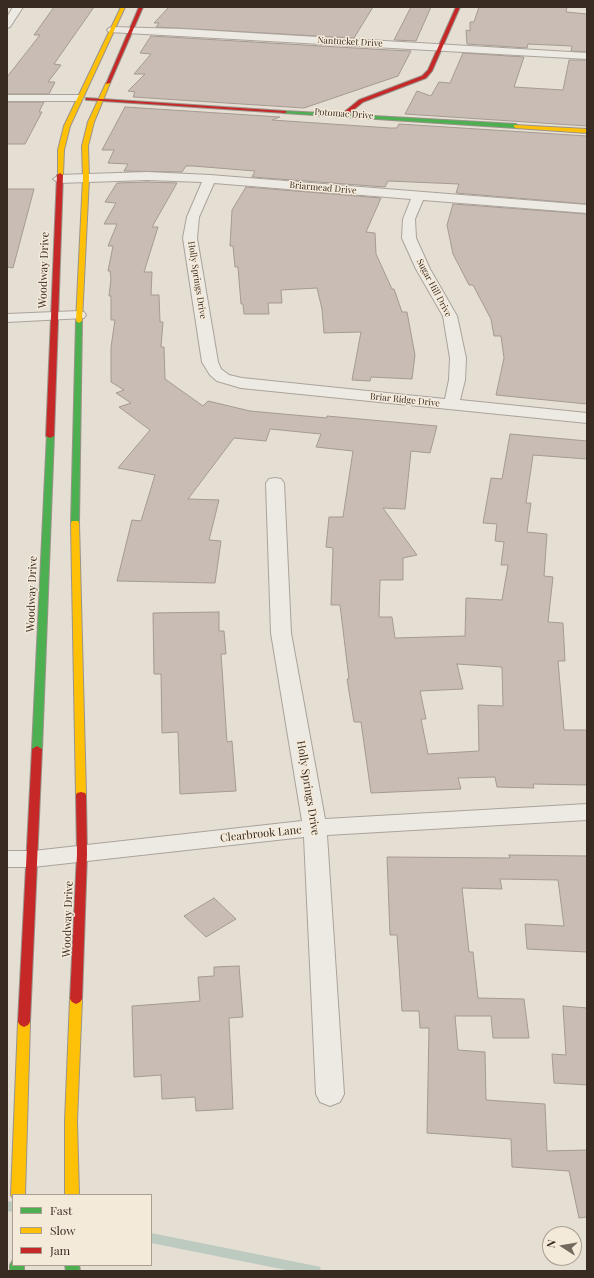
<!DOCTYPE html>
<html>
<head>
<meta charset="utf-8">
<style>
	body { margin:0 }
	#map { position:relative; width:594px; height:1278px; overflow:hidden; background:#e4ded3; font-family:"Playfair Display",serif }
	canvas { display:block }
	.frame { position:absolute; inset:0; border:8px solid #392b22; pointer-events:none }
	.legend { position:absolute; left:12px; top:1194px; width:140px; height:72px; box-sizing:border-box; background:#f4eada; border:1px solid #a99e90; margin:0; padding:5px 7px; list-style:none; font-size:12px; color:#392b22 }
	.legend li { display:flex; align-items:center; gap:8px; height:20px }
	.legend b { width:20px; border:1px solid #a99e90 }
	.north { position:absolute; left:542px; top:1226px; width:40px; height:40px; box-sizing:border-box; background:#f4eada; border:1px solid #a99e90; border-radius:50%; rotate:282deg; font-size:11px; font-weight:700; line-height:16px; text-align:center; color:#392b22 }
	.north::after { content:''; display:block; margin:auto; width:14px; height:18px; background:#756a60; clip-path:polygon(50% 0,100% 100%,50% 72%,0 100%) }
</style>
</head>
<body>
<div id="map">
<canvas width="594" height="1278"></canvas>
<div class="frame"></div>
<ul class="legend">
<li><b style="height:5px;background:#4caf50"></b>Fast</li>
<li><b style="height:5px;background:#ffc107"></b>Slow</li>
<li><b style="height:5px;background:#c62828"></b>Jam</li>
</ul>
<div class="north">N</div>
</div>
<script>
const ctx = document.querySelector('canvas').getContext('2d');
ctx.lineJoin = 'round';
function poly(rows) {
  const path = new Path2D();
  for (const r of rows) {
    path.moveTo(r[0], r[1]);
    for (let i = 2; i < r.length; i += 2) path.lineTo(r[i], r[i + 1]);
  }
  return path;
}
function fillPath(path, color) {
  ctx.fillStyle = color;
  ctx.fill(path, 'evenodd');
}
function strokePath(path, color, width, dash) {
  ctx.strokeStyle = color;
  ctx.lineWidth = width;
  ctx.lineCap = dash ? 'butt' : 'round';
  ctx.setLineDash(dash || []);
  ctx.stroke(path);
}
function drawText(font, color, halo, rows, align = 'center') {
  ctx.font = font + ' "Playfair Display",serif';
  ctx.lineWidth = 3;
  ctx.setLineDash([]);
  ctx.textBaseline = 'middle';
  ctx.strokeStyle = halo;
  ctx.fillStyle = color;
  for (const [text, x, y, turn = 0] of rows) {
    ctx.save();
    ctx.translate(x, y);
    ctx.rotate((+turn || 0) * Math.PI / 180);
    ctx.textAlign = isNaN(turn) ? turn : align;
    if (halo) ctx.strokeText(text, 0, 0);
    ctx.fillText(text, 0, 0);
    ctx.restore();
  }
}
fillPath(poly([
	[7,1201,13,1202,13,1212,7,1211,7,1201],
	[151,1233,316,1266,320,1267,321,1271,291,1271,151,1243,151,1233]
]), '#bccac0');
const building = poly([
	[54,7,94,7,54,64,61,65,48,82,55,82,49,94,7,94,7,77,40,35,34,35,54,7],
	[169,7,373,7,354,38,156,27,159,23,154,23,169,7],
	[411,7,431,7,416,41,394,40,411,7],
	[479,7,567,7,566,12,587,14,587,52,571,51,572,46,528,44,527,48,467,44,466,30,470,31,470,22,474,22,479,7],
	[151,36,389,50,411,51,398,76,304,108,133,97,135,92,128,91,145,74,134,74,151,54,140,53,151,36],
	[463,53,524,57,514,87,563,90,569,60,587,60,587,126,405,114,417,91,431,96,439,82,450,83,463,53],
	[7,102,44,102,39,112,42,112,25,144,7,144,7,102],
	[125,107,280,117,272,120,390,128,397,128,399,124,587,136,587,204,456,193,459,184,388,181,385,187,252,177,255,171,193,166,186,166,182,172,124,171,128,164,108,163,114,150,102,150,125,107],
	[147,182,177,183,152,227,158,227,144,272,152,272,151,295,159,295,160,322,163,322,161,347,164,347,165,379,203,406,208,401,250,411,327,418,327,416,437,426,430,453,411,451,405,509,383,508,417,555,403,558,403,580,380,580,379,617,392,617,395,638,465,636,466,598,502,600,508,565,501,565,504,542,495,541,497,524,483,523,491,478,502,479,510,434,587,441,587,459,533,455,526,503,531,503,527,532,547,534,544,576,553,577,548,622,563,623,565,661,558,661,564,730,587,730,587,785,533,784,534,788,497,787,495,777,458,778,461,789,371,793,361,722,354,722,347,679,349,679,340,605,331,605,333,548,326,547,329,517,343,517,353,451,316,447,321,434,270,429,266,441,234,438,188,499,219,500,209,540,221,541,215,583,117,581,132,520,141,521,155,475,118,468,150,430,119,407,131,403,116,393,124,390,111,382,111,347,115,320,111,320,111,296,109,296,111,279,110,271,108,271,113,246,108,246,117,224,104,224,116,203,105,202,117,183,147,182],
	[457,664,502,667,503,706,478,705,479,751,428,754,421,719,426,719,420,691,463,689,457,664],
	[246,187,381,198,366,232,375,233,376,254,392,289,394,289,402,312,407,312,415,355,412,379,371,377,370,381,352,380,361,332,324,333,322,309,317,288,281,290,282,303,268,303,269,314,244,314,243,304,241,304,238,267,235,267,233,246,230,246,232,210,246,187],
	[7,189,34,189,13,268,7,267,7,189],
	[453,204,587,214,587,404,496,395,504,358,501,336,494,336,491,319,473,285,469,285,453,254,447,225,453,204],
	[219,612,219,631,224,631,226,654,221,654,227,742,232,741,236,791,180,794,178,732,162,733,161,674,154,674,153,613,219,612],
	[509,855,587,856,587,952,527,949,525,924,564,926,558,880,500,879,502,889,462,888,469,952,473,952,478,998,524,999,529,1038,493,1038,491,1016,455,1016,458,1050,485,1052,486,1100,545,1104,547,1151,587,1150,587,1217,579,1218,569,1171,512,1167,511,1139,427,1133,429,1028,420,1028,419,1011,402,1011,397,935,390,935,387,857,510,858,509,855],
	[214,898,236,919,206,937,184,916,214,898],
	[239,966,243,1017,229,1018,233,1109,196,1111,195,1097,162,1099,161,1075,134,1077,132,1006,200,1001,198,977,214,976,214,967,239,966],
	[563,1006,587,1008,587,1085,554,1083,552,1054,566,1055,563,1006]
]);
fillPath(building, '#c8bcb4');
strokePath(building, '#a59a91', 1);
const street = poly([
	[13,7,23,7,10,27,7,28,7,17,13,7],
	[112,27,183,29,587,53,587,59,109,32,107,30,109,28,112,27],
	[7,95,79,95,84,98,79,101,7,101,7,95],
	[147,172,210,175,587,205,587,213,423,200,415,219,416,238,430,269,457,316,466,358,465,380,460,400,587,413,587,423,241,388,217,381,210,375,202,362,183,238,187,217,202,182,147,180,59,183,53,179,59,175,147,172],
	[214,183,411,199,403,219,402,238,416,269,443,316,450,358,449,380,445,399,242,378,229,375,221,369,218,362,197,238,199,217,214,183],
	[79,311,84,312,86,315,84,318,7,322,7,314,79,311],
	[275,478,281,479,284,483,291,633,325,819,587,804,587,820,327,835,344,1094,340,1102,330,1106,320,1102,316,1094,304,837,33,867,7,867,7,851,33,851,302,821,271,633,266,483,269,479,275,478]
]);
const fast = poly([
	[285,111,516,124,519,126,516,128,283,113,283,112,285,111],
	[79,319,82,321,79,523,75,525,71,523,76,321,79,319],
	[47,434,53,434,54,436,42,749,37,752,32,749,47,434],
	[13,1260,13,1265,24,1265,24,1271,10,1271,10,1265,13,1260],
	[65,1265,79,1265,80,1271,66,1271,65,1265]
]);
const slow = poly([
	[121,7,125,7,70,126,64,150,63,175,58,176,58,150,64,126,121,7],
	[108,82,110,83,94,122,88,146,89,178,82,321,79,323,76,321,83,178,82,146,88,122,106,83,108,82],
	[514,125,587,129,587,133,516,128,514,127,514,125],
	[72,521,78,521,79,523,86,795,85,797,81,798,77,797,76,795,71,523,72,521],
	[76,994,80,996,82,999,77,1121,79,1195,65,1195,65,1121,70,999,72,996,76,994],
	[24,1017,28,1019,30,1022,25,1195,13,1195,13,1198,11,1195,18,1022,20,1019,24,1017]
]);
const jam = poly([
	[139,7,143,7,110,83,106,84,139,7],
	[456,7,460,7,432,71,426,78,363,102,347,115,343,115,343,113,359,100,422,76,428,70,456,7],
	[86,98,285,111,287,112,285,113,88,100,86,100,86,98],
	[60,173,63,175,54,436,50,438,46,436,57,175,60,173],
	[37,746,42,749,30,1022,28,1025,24,1027,20,1025,18,1022,32,749,37,746],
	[81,792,85,793,86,795,87,854,82,999,80,1002,76,1004,72,1002,70,999,77,854,76,795,77,793,81,792]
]);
strokePath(street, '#aaa39b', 2);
strokePath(fast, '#9a938b', 2);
strokePath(slow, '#9a938b', 2);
strokePath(jam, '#9a938b', 2);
fillPath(street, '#ede9e3');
fillPath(fast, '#4caf50');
fillPath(slow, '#ffc107');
fillPath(jam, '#c62828');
drawText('9px', '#392b22', '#f4eada', [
	["Nantucket Drive",350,42,3],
	["Potomac Drive",344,114,4],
	["Briarmead Drive",323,188,5],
	["Holly Springs Drive",197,280,81],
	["Sugar Hill Drive",434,288,62],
	["Briar Ridge Drive",405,400,6]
]);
drawText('11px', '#392b22', '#f4eada', [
	["Woodway Drive",44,270,-88],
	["Woodway Drive",32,594,-88],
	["Holly Springs Drive",308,788,81],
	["Clearbrook Lane",261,834,-6],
	["Woodway Drive",68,919,-88]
]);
</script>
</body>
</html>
